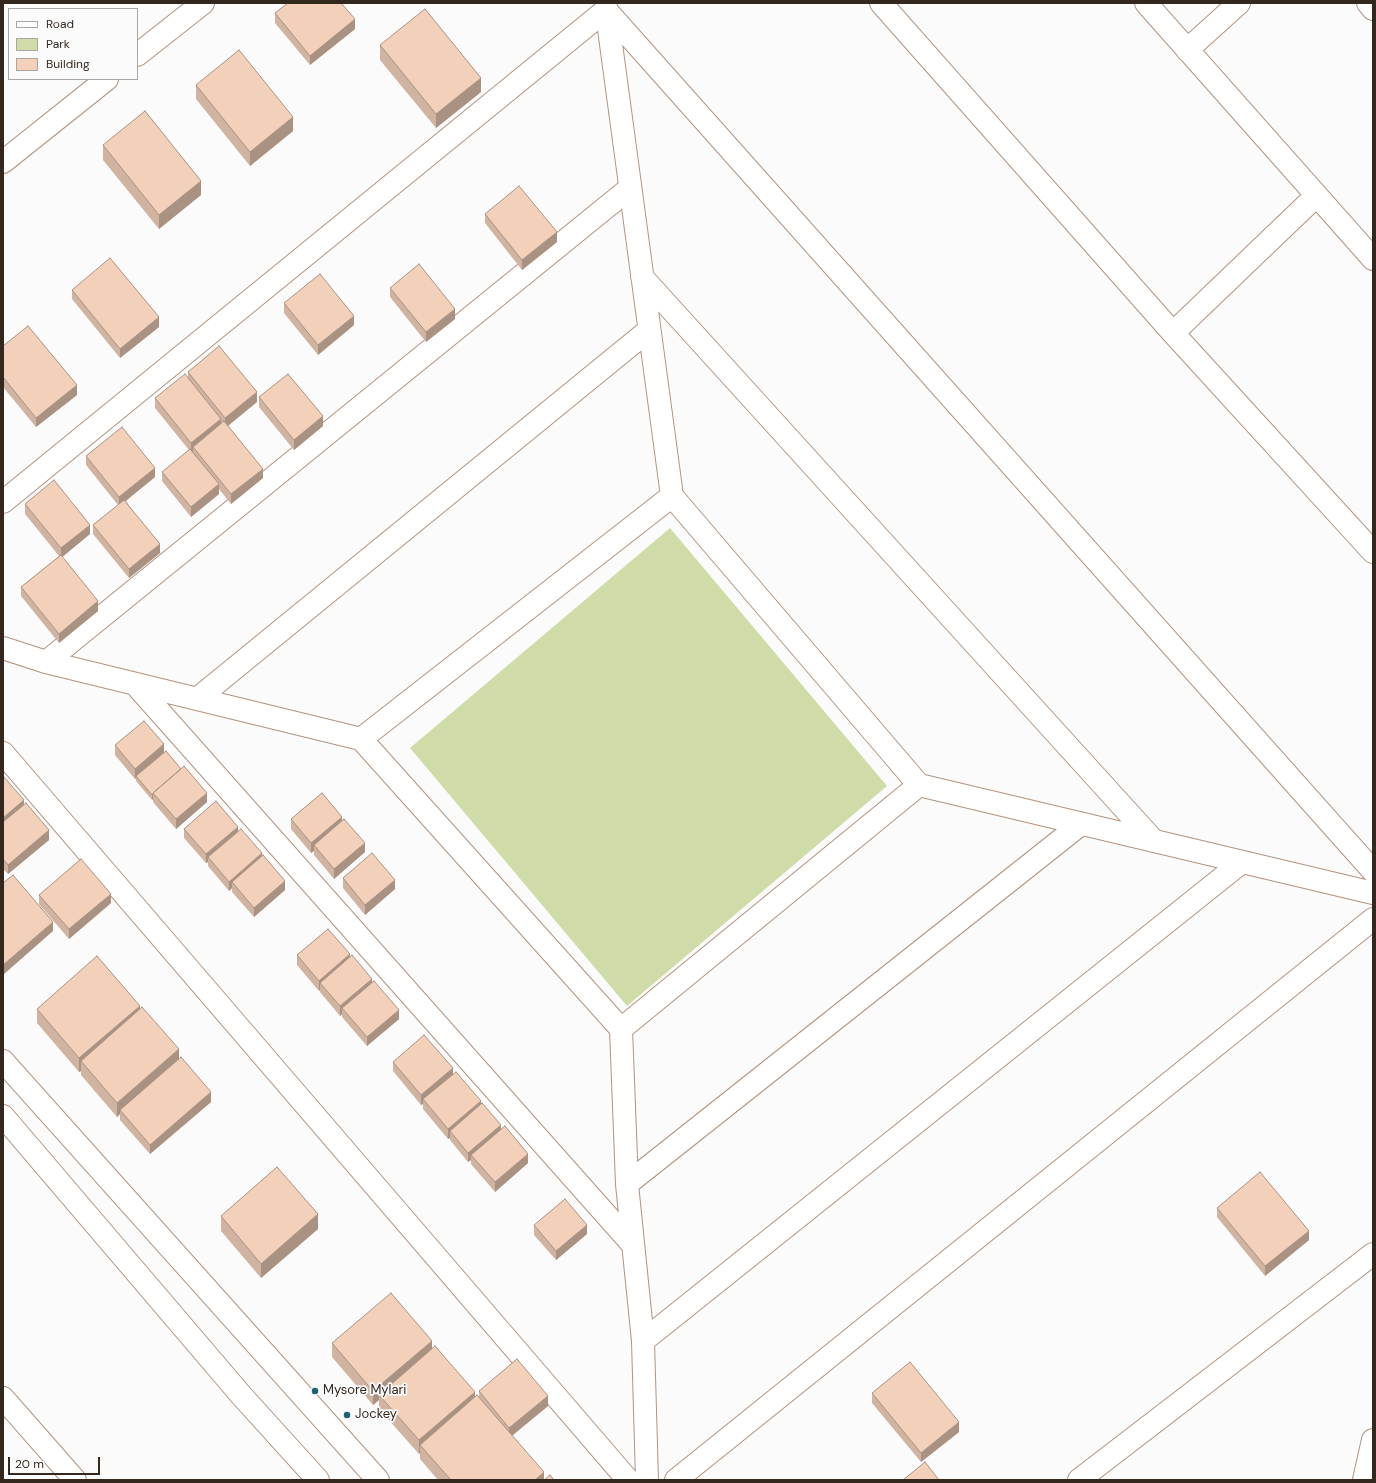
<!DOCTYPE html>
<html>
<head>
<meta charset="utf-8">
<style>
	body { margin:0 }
	#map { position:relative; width:1376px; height:1483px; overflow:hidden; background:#fbfbfb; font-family:"DM Sans",sans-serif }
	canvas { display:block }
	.frame { position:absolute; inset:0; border:4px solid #33271e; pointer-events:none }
	.legend { position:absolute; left:8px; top:8px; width:130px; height:72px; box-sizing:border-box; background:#fbfbfb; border:1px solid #aba6a3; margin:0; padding:5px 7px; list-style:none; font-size:12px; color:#33271e }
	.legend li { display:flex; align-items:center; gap:8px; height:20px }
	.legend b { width:20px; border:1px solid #aba6a3 }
	.scale { position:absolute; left:8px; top:1457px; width:92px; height:18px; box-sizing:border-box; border:2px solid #33271e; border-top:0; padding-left:5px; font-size:12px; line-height:14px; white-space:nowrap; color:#33271e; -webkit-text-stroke:3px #fbfbfb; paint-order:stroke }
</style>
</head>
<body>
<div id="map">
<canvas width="1376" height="1483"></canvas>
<div class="frame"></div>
<ul class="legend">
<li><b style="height:5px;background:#fff"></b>Road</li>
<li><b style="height:11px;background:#d0dca8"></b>Park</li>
<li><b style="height:11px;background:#f2d0ba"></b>Building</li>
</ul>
<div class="scale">20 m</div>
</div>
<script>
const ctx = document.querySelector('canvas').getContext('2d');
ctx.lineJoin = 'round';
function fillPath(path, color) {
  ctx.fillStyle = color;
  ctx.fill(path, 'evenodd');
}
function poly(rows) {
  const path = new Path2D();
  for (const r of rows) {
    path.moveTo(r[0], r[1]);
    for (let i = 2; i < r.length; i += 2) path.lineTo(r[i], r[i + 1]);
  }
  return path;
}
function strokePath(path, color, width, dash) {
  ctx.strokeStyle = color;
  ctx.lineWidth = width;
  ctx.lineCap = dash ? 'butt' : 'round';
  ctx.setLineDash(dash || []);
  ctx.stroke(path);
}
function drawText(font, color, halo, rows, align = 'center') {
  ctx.font = font + ' "DM Sans",sans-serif';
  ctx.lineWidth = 3.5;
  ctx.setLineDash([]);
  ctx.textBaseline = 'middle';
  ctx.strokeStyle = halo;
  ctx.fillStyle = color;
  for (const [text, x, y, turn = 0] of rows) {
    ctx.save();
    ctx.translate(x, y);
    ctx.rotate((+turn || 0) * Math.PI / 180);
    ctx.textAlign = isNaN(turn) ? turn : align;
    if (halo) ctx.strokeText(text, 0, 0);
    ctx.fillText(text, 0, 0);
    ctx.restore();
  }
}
fillPath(poly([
	[670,528,887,786,627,1006,410,748]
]), '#d0dca8');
const street = poly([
	[881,3,1173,333,1373,552],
	[1146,3,1373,259],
	[1368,3,1373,9],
	[606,7,672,496],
	[1187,50,1239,3],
	[137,55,203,3],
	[3,162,107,79],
	[642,277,1154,841],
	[1173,333,1316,196],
	[3,502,606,10,1373,871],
	[3,648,46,662,361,739,621,1029,919,785,672,496,361,739],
	[46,662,630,188],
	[135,684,633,1245],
	[197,699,649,330],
	[3,753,628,1480],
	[919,785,1373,893],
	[621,1029,627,1184,643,1341,647,1480],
	[627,1184,1081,824],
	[643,1341,1242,862],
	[3,1398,75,1480],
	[676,1480,1373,919],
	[1079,1480,1373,1254],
	[1364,1480,1373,1440]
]);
const secondary = poly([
	[3,1061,378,1480],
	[3,1116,241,1395,318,1480]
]);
strokePath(street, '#b2937e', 24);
strokePath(secondary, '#b2937e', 24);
strokePath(street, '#fff', 22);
strokePath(secondary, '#fff', 22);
fillPath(poly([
	[275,13,355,29,310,65,275,23],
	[380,45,481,92,436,128,380,60],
	[196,85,293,131,250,166,196,99],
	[103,145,201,195,159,229,103,160],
	[485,214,557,242,522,270,485,223],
	[390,288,455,319,426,342,390,297],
	[72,290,159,327,120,358,72,299],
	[284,303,354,325,318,355,284,313],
	[3,346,77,395,36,427,3,387],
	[188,372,257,402,228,426,263,478,231,504,219,489,219,494,191,517,162,481,162,472,189,450,155,408,155,398,188,378],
	[259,397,323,426,294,450,259,407],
	[86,456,155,477,126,501,160,553,129,578,93,534,93,525,118,505,86,465],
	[25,504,90,534,62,557,98,611,59,643,21,596,21,587,59,556,25,514],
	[115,745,164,752,207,802,176,829,153,802,153,799,152,800,136,781,136,778,135,779,115,755],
	[3,776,49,840,8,874,3,869],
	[291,819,342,821,365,852,334,879,314,855,314,851,311,853,291,829],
	[184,829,238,831,262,856,285,890,254,917,232,892,232,888,229,891,208,866,208,862,206,863,184,838],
	[343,878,395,889,365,915,343,888],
	[39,895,111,903,69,939,39,904],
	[297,955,350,957,372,982,399,1019,367,1046,342,1017,342,1014,340,1016,320,992,320,990,319,991,297,965],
	[37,1009,140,1009,179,1059,211,1102,150,1154,120,1120,120,1114,117,1117,81,1075,81,1071,79,1072,37,1023],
	[393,1062,453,1074,481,1104,528,1163,495,1192,471,1164,471,1160,468,1162,450,1140,450,1138,448,1139,423,1109,423,1104,421,1105,393,1071],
	[1217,1208,1309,1240,1265,1276,1217,1217],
	[221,1216,318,1229,261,1278,221,1231],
	[534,1225,587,1234,556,1260,534,1235],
	[332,1343,432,1349,475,1398,479,1397,479,1391,548,1406,512,1436,544,1480,438,1480,420,1459,420,1453,419,1454,379,1409,379,1400,373,1405,332,1357],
	[872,1393,959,1432,921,1462,872,1403]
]), '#d0b3a0');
fillPath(poly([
	[355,19,355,29,310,65,310,56],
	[481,78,481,92,436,128,436,114],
	[293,117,293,131,250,166,250,152],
	[201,181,201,195,159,229,159,215],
	[557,232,557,242,522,270,522,260],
	[455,309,455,319,426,342,426,332],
	[354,316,354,325,318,355,318,345],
	[159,317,159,327,120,358,120,349],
	[77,385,77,395,36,427,36,418],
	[257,392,257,402,225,428,225,418],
	[323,416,323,426,294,450,294,440],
	[221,419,221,428,193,447,193,451,191,453,191,443],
	[155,468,155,477,119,506,119,497],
	[263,469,263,478,231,504,231,494],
	[219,484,219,494,191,517,191,507],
	[90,525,90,534,61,558,61,548],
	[160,544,160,553,129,578,129,569],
	[98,601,98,611,59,643,59,634],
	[164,744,164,754,136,776,136,778,135,779,135,769],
	[207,793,207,802,176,829,176,819],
	[153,794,153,799,152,800,152,795],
	[24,800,24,810,3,828,3,818],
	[342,817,342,826,314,845,314,851,311,853,311,843],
	[238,827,238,836,208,857,208,862,206,863,206,854],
	[49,830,49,840,8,874,8,865],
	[365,843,365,852,334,879,334,869],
	[262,853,262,863,232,882,232,888,229,891,229,882],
	[395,880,395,889,365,915,365,905],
	[285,881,285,890,254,917,254,908],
	[111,894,111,903,69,939,69,929],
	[53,922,53,931,3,975,3,965],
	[350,954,350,964,320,983,320,990,319,991,319,981],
	[372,979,372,988,342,1008,342,1014,340,1016,340,1006],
	[140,1006,140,1020,81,1061,81,1071,79,1072,79,1058],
	[399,1010,399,1019,367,1046,367,1037],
	[179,1049,179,1064,120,1110,120,1114,117,1117,117,1103],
	[453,1068,453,1078,423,1099,423,1104,421,1105,421,1095],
	[211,1092,211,1102,150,1154,150,1145],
	[481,1101,481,1111,450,1131,450,1138,448,1139,448,1129],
	[501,1125,501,1134,471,1155,471,1160,468,1162,468,1153],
	[528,1154,528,1163,495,1192,495,1182],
	[318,1214,318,1229,261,1278,261,1264],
	[587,1225,587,1234,556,1260,556,1251],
	[1309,1231,1309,1240,1265,1276,1265,1266],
	[432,1341,432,1355,379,1395,379,1400,373,1405,373,1391],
	[475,1392,475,1406,420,1445,420,1453,419,1454,419,1440],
	[548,1396,548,1406,509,1438,509,1428],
	[959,1422,959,1432,921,1462,921,1453],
	[544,1472,544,1480,535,1480]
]), '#a99282');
const building = poly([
	[288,3,341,3,355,19,310,56,275,13,288,3],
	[425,9,481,78,436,114,380,45,425,9],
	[239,50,293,117,250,152,196,85,239,50],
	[145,111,201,181,159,215,103,145,145,111],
	[519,186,557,232,522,260,485,214,519,186],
	[110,258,159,317,120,349,72,290,110,258],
	[419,264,455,309,426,332,390,288,419,264],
	[320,274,354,316,318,345,284,303,320,274],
	[28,326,77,385,36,418,3,377,3,346,28,326],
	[219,346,257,392,225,418,188,372,219,346],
	[185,374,221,419,191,443,155,398,185,374],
	[288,374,323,416,294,440,259,397,288,374],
	[224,421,263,469,231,494,193,447,224,421],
	[122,427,155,468,119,497,86,456,122,427],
	[190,449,219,484,191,507,162,472,190,449],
	[54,480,90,525,61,548,25,504,54,480],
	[124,500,160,544,129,569,93,525,124,500],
	[61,555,98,601,59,634,21,587,61,555],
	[144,721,164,744,135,769,115,745,144,721],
	[166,751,181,769,153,793,153,794,152,795,136,776,166,751],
	[184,766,207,793,176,819,153,793,184,766],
	[3,776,24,800,3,818,3,776],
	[322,793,342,817,311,843,291,819,322,793],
	[216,801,238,827,206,854,184,829,216,801],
	[26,803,49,830,8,865,3,859,3,822,26,803],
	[344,819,365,843,334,869,314,845,344,819],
	[241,829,262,853,229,882,208,857,241,829],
	[372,853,395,880,365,905,343,878,372,853],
	[263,855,285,881,254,908,232,882,263,855],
	[81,859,111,894,69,929,39,895,81,859],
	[13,875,53,922,3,965,3,883,13,875],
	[328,929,350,954,319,981,297,955,328,929],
	[352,955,372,979,340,1006,320,983,352,955],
	[97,956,140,1006,79,1058,37,1009,97,956],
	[374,981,399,1010,367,1037,342,1008,374,981],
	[142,1007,179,1049,117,1103,81,1061,142,1007],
	[424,1035,453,1068,421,1095,393,1062,424,1035],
	[181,1057,211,1092,150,1145,120,1110,181,1057],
	[456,1072,481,1101,448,1129,423,1099,456,1072],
	[482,1103,501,1125,468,1153,450,1131,482,1103],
	[505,1126,528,1154,495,1182,471,1155,505,1126],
	[277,1167,318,1214,261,1264,221,1216,277,1167],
	[1260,1172,1309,1231,1265,1266,1217,1208,1260,1172],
	[565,1199,587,1225,556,1251,534,1225,565,1199],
	[391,1293,432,1341,373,1391,332,1343,391,1293],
	[435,1346,475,1392,419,1440,379,1395,435,1346],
	[517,1359,548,1396,509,1428,479,1391,517,1359],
	[910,1362,959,1422,921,1453,872,1393,910,1362],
	[477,1395,544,1472,535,1480,451,1480,420,1445,477,1395],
	[925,1462,939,1480,903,1480,925,1462],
	[550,1475,554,1480,544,1480,550,1475]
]);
fillPath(building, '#f2d0ba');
strokePath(building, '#a99282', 1);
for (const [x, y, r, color] of [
	[315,1391,4,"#1e6174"],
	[347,1415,4,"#1e6174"]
]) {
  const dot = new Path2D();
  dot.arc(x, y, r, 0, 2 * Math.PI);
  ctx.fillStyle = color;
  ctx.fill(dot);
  strokePath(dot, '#fbfbfb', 1.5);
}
drawText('13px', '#33271e', '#fbfbfb', [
	["Mysore Mylari",323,1391],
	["Jockey",355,1415]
], 'left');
</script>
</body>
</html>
